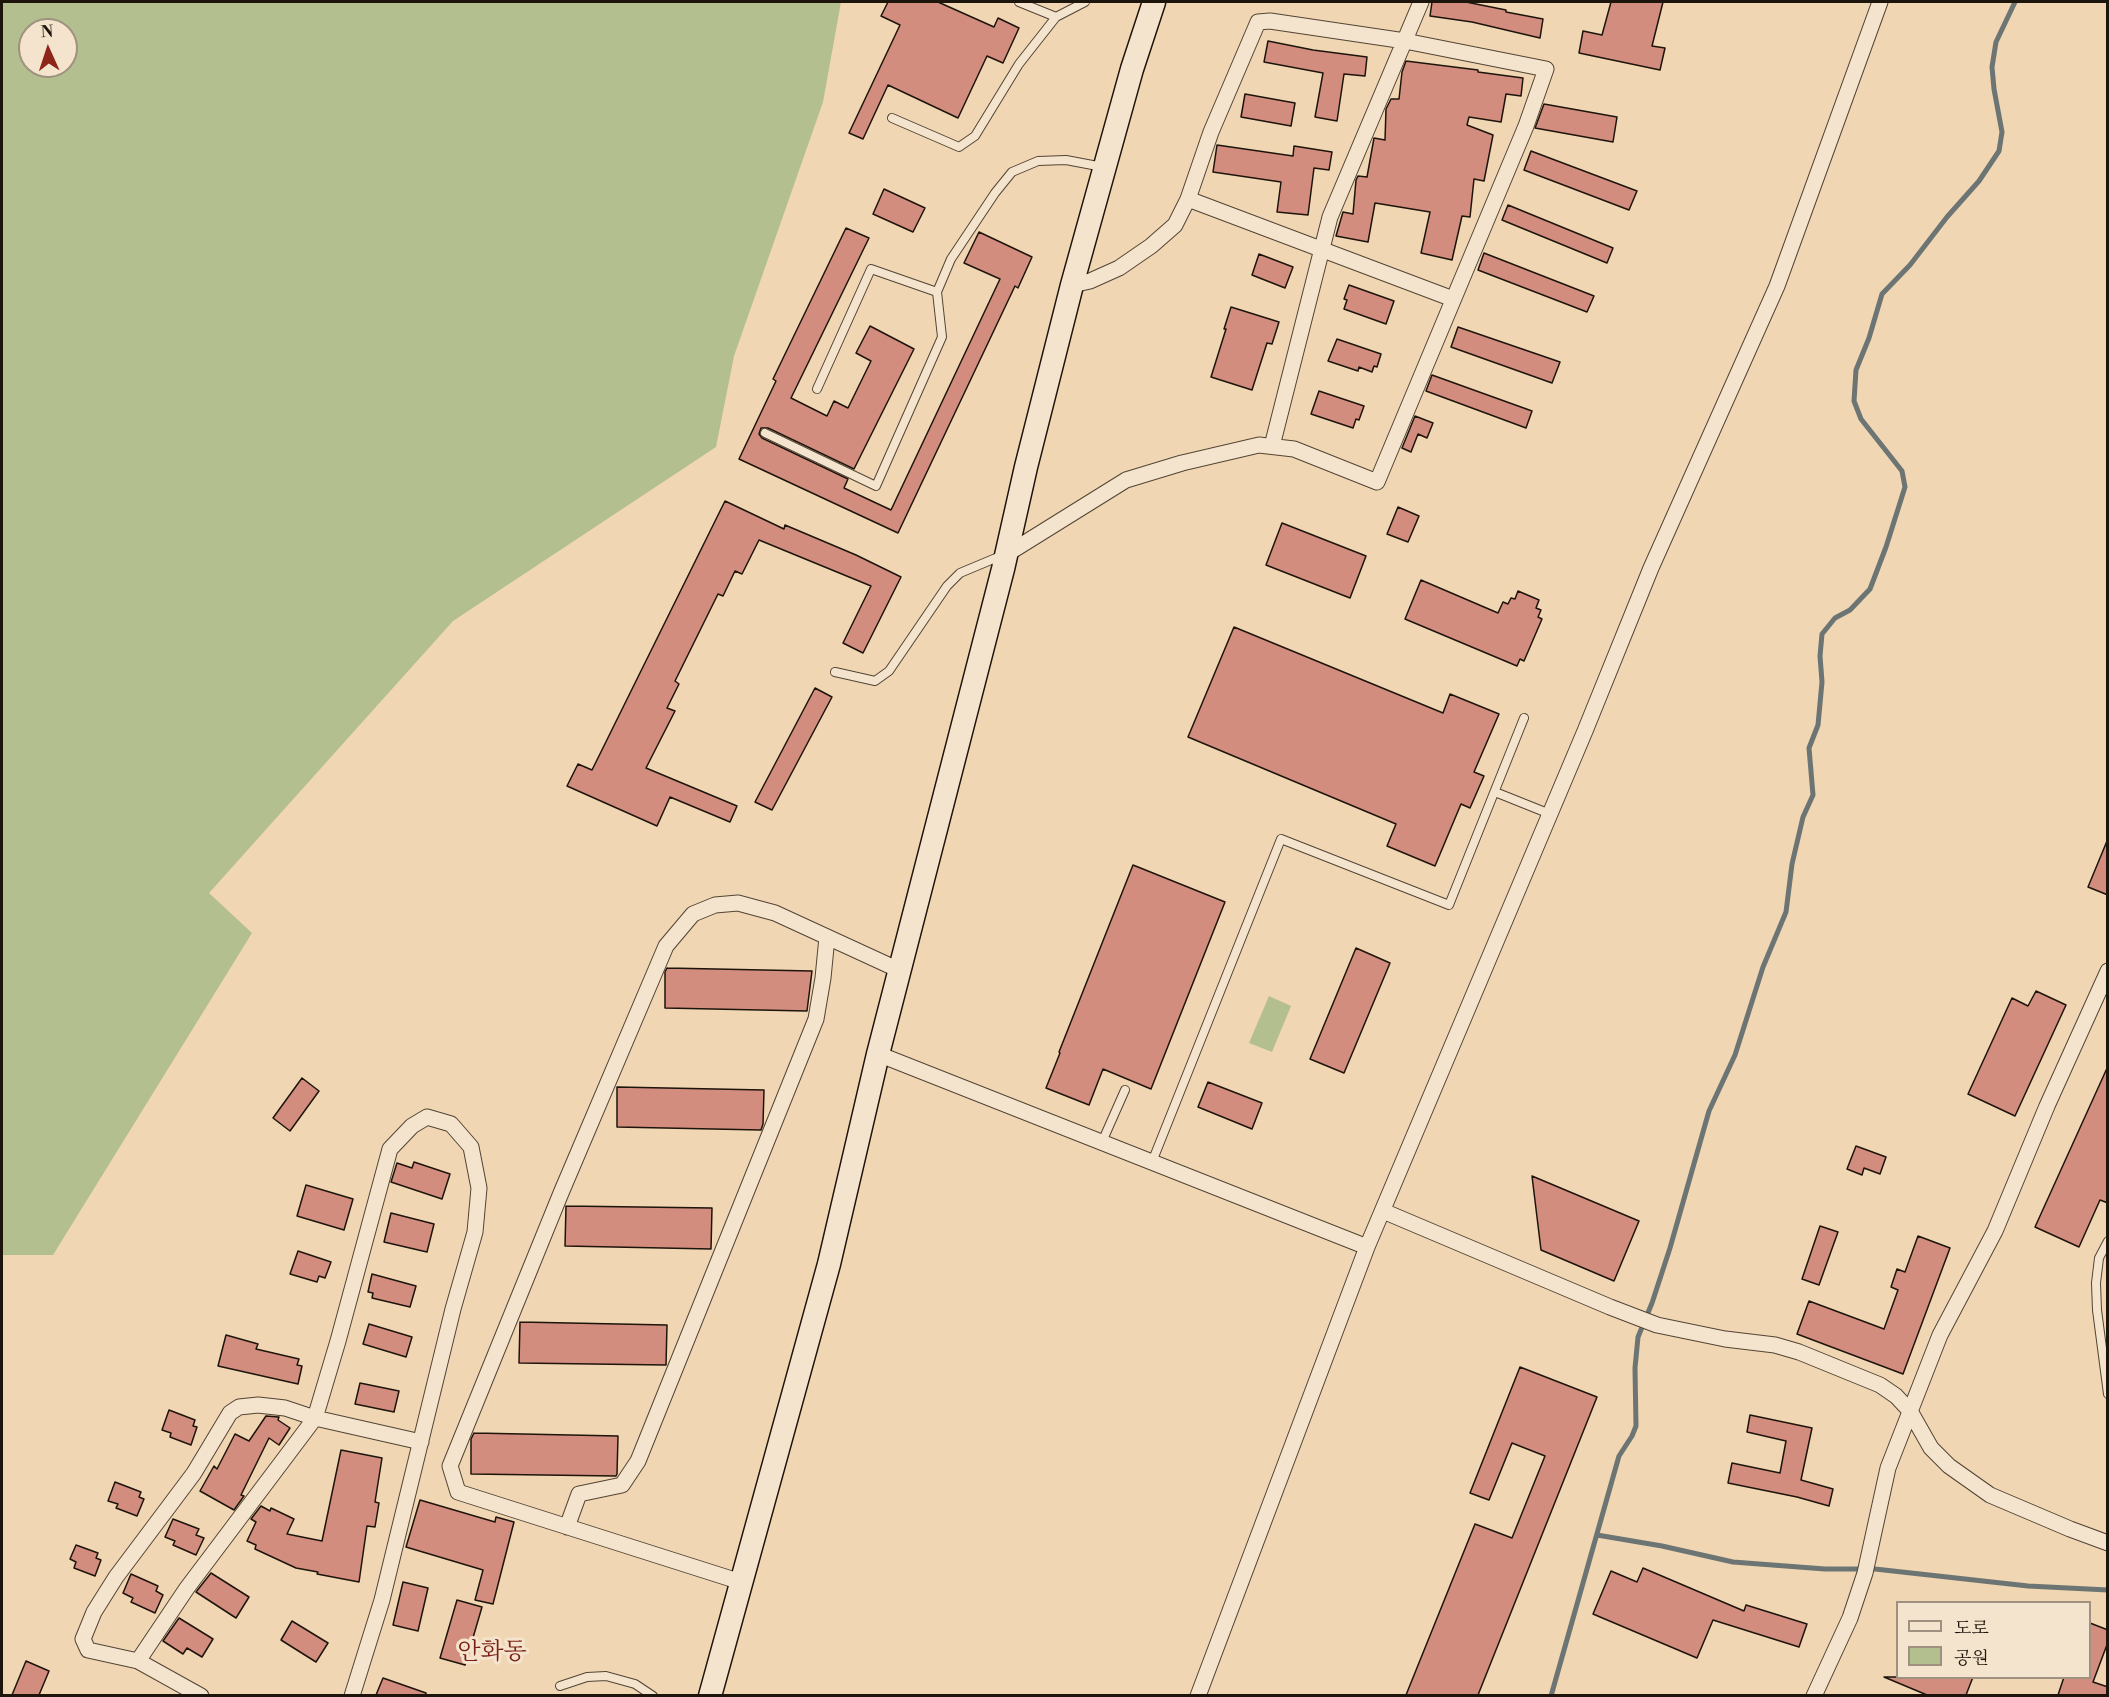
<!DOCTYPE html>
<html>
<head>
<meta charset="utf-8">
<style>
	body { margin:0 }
	#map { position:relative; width:2109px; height:1697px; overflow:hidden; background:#f0d6b2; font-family:"Libre Bodoni","Noto Serif KR",serif }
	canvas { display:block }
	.frame { position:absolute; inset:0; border:3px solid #1d140b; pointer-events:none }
	.legend { position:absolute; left:1896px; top:1601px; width:195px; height:78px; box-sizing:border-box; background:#f5e4cd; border:2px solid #9f917f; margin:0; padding:8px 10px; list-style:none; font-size:18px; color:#1d140b }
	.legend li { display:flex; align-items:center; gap:12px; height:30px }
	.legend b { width:30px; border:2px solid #9f917f }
	.north { position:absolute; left:18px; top:18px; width:60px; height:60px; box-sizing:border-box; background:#f5e4cd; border:2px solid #9f917f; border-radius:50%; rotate:357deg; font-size:16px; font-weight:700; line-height:24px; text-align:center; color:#1d140b }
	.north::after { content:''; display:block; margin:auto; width:21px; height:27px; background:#8f2418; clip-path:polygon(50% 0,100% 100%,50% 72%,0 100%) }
</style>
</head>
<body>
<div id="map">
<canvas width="2109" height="1697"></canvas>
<div class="frame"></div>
<ul class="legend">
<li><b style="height:8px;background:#f5e4cd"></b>도로</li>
<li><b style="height:16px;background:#b4bf90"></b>공원</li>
</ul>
<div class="north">N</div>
</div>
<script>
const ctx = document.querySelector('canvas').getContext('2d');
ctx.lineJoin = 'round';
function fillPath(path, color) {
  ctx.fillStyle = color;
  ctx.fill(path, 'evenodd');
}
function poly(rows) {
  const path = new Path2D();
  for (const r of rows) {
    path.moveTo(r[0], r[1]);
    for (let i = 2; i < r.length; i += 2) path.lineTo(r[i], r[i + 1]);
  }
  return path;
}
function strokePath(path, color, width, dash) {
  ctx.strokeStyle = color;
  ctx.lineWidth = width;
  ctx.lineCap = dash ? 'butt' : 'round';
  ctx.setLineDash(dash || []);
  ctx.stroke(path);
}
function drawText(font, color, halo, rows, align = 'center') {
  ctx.font = font + ' "Libre Bodoni","Noto Serif KR",serif';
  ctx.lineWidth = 6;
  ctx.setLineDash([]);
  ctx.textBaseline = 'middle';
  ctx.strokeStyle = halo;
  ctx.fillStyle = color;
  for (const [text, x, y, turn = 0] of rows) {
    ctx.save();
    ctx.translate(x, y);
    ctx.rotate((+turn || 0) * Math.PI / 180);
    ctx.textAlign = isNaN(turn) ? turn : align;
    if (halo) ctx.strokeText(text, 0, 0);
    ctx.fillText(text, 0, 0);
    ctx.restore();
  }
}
fillPath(poly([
	[2,2,841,2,823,102,734,356,716,447,453,621,209,893,252,933,53,1255,2,1255],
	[30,30,66,30,66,66,30,66],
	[1269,996,1291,1006,1272,1052,1249,1043]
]), '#b4bf90');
strokePath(poly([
	[1597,1535,1662,1546,1733,1562,1825,1569,1875,1569,2028,1586,2108,1590],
	[1551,1696,1619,1456,1632,1436,1636,1426,1635,1368,1638,1337,1652,1303,1670,1248,1709,1111,1735,1055,1763,967,1786,912,1792,864,1803,817,1813,795,1809,748,1818,725,1822,682,1820,656,1822,634,1835,618,1850,610,1870,589,1886,547,1905,487,1902,471,1861,419,1854,401,1856,370,1869,338,1882,294,1910,265,1947,217,1979,181,1999,151,2002,132,1994,89,1992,67,1996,42,2015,2]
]), '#6c7573', 5);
const building = poly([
	[888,2,938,2,994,27,998,18,1019,28,1003,63,987,56,958,118,888,85,863,139,849,133,900,25,881,16,888,2],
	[1432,2,1466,2,1506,10,1506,12,1543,19,1540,38,1472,22,1430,16,1432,2],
	[1611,2,1663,2,1652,46,1665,48,1660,70,1579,53,1583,31,1602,35,1611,2],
	[1268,41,1313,50,1367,57,1365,76,1344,74,1337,121,1315,117,1323,73,1264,62,1268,41],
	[1406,61,1478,70,1478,72,1523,78,1521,96,1506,94,1501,122,1469,117,1467,125,1493,135,1484,181,1474,179,1470,217,1462,216,1452,260,1421,253,1430,212,1375,203,1368,242,1336,236,1343,212,1353,214,1356,180,1358,176,1367,177,1374,138,1385,140,1386,109,1391,99,1399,99,1402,72,1406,61],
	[1245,94,1295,103,1291,126,1241,117,1245,94],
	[1544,104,1617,117,1613,142,1535,128,1544,104],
	[1217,145,1293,156,1294,146,1332,152,1329,170,1314,168,1308,215,1277,212,1281,182,1213,172,1217,145],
	[1531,151,1637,191,1629,210,1524,170,1531,151],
	[884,189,925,208,913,232,873,214,884,189],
	[1508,205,1613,248,1607,263,1502,220,1508,205],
	[846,228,869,238,791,398,827,416,834,401,848,408,871,361,856,353,870,326,914,349,854,469,768,428,761,428,759,434,762,438,848,479,844,488,891,510,1000,279,964,263,979,232,1032,257,1018,288,1015,286,898,533,739,459,776,381,773,379,846,228],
	[1484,253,1594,296,1587,312,1478,270,1484,253],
	[1259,254,1293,267,1285,288,1252,275,1259,254],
	[1349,285,1394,301,1386,324,1344,309,1347,300,1344,299,1349,285],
	[1231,307,1279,322,1272,344,1267,343,1252,390,1211,377,1226,329,1224,329,1231,307],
	[1458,327,1560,362,1552,383,1451,347,1458,327],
	[1337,339,1381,354,1377,367,1374,366,1372,372,1359,367,1358,371,1328,361,1337,339],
	[1432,375,1532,411,1526,428,1426,391,1432,375],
	[1319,391,1364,406,1359,420,1356,419,1353,428,1311,414,1319,391],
	[1415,416,1433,423,1427,438,1418,434,1411,452,1402,448,1415,416],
	[725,501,784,529,785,525,856,555,901,577,863,653,843,643,871,586,759,540,742,574,735,571,723,596,718,594,675,681,679,684,667,708,675,711,646,768,737,806,730,822,670,797,657,826,567,786,578,764,592,770,725,501],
	[1398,507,1419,516,1408,542,1387,534,1398,507],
	[1282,523,1366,556,1350,598,1266,565,1282,523],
	[1421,580,1498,613,1503,602,1508,604,1511,598,1515,599,1518,591,1539,600,1536,608,1541,610,1538,617,1542,619,1524,661,1520,659,1517,666,1405,619,1421,580],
	[1234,627,1443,713,1450,694,1499,714,1474,772,1484,776,1470,808,1461,804,1435,866,1387,846,1396,824,1188,737,1234,627],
	[815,688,832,697,772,810,755,802,815,688],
	[2107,841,2108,841,2108,895,2088,887,2107,841],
	[1133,865,1225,902,1151,1089,1103,1069,1089,1105,1046,1088,1060,1053,1059,1052,1133,865],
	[1356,948,1390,963,1344,1073,1310,1059,1356,948],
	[667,968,812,971,807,1011,665,1008,665,972,667,968],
	[2036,991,2066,1005,2015,1116,1968,1094,2012,998,2028,1006,2036,991],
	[2108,1066,2108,1203,2100,1200,2079,1247,2035,1227,2108,1066],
	[302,1078,319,1091,290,1131,273,1118,302,1078],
	[1208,1082,1262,1103,1252,1129,1198,1107,1208,1082],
	[617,1087,764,1090,763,1124,761,1130,617,1127,617,1087],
	[1856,1146,1886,1157,1880,1174,1864,1168,1862,1175,1847,1169,1856,1146],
	[414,1162,450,1174,442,1199,391,1182,397,1163,412,1168,414,1162],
	[1532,1176,1639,1221,1614,1281,1541,1250,1532,1176],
	[306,1185,353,1199,344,1230,297,1216,306,1185],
	[566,1206,712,1208,711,1249,565,1246,566,1206],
	[391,1213,434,1224,427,1252,384,1242,391,1213],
	[1820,1226,1838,1232,1819,1285,1802,1279,1820,1226],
	[1918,1236,1950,1248,1903,1374,1797,1334,1809,1301,1884,1329,1898,1290,1891,1287,1897,1269,1905,1272,1918,1236],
	[298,1251,331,1262,325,1278,319,1276,317,1282,290,1274,298,1251],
	[372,1274,416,1286,410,1307,372,1298,373,1293,368,1292,372,1274],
	[520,1322,667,1325,666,1365,519,1363,520,1322],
	[369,1324,412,1337,406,1357,363,1344,369,1324],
	[226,1335,258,1344,256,1349,299,1359,297,1365,302,1366,298,1384,218,1366,226,1335],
	[1520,1367,1597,1397,1478,1695,1406,1695,1475,1524,1512,1538,1545,1456,1512,1443,1489,1500,1470,1493,1520,1367],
	[360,1383,399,1391,394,1412,355,1404,360,1383],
	[169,1410,195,1420,193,1426,197,1427,191,1445,170,1437,171,1433,162,1430,169,1410],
	[1750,1415,1812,1428,1801,1480,1833,1489,1829,1506,1797,1497,1728,1483,1732,1463,1780,1473,1786,1441,1747,1432,1750,1415],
	[266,1416,279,1417,278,1420,290,1428,279,1445,269,1438,241,1495,244,1496,234,1510,200,1491,214,1466,217,1469,235,1434,249,1441,266,1416],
	[474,1433,618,1436,617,1474,616,1476,471,1474,471,1439,474,1433],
	[341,1450,382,1458,375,1502,379,1503,375,1527,367,1526,359,1582,317,1574,318,1572,296,1568,255,1549,256,1545,247,1541,256,1522,251,1519,261,1506,270,1511,271,1508,294,1519,287,1534,322,1541,341,1450],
	[115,1482,141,1492,139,1497,144,1499,137,1516,116,1508,118,1504,108,1501,115,1482],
	[420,1500,495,1522,496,1517,514,1522,493,1604,475,1600,483,1570,406,1547,420,1500],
	[173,1519,199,1529,196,1535,204,1538,196,1555,173,1545,175,1541,165,1537,173,1519],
	[76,1545,98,1553,96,1558,101,1560,95,1576,74,1568,76,1562,70,1559,76,1545],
	[1643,1568,1744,1611,1746,1605,1807,1624,1799,1647,1713,1620,1697,1658,1593,1614,1611,1571,1637,1582,1643,1568],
	[211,1573,249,1597,236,1618,196,1592,211,1573],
	[131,1574,158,1586,156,1591,163,1595,155,1613,131,1602,133,1598,123,1593,131,1574],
	[403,1582,428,1588,418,1631,393,1625,403,1582],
	[457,1600,482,1607,465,1665,440,1658,457,1600],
	[179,1618,213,1639,202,1657,187,1648,183,1654,163,1641,179,1618],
	[292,1621,328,1643,316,1662,281,1640,292,1621],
	[2090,1623,2108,1630,2108,1642,2093,1682,2108,1687,2108,1695,2058,1695,2064,1677,2090,1677,2090,1623],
	[26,1661,49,1671,39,1695,12,1695,26,1661],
	[1884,1677,1973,1677,1966,1695,1927,1695,1884,1677],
	[383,1678,426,1693,426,1695,376,1695,383,1678]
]);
fillPath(building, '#d28d7f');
strokePath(building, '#1d140b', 1.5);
const lane = poly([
	[1019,2,1056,17],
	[892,118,959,147,975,136,1019,64,1056,17,1085,2],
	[817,389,871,269,937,292],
	[765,433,876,486,942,337,937,292,951,259,995,193,1012,172,1038,161,1066,160,1103,167],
	[835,672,875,681,889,671,947,586,960,573,1003,555],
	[1495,792,1550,814],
	[1102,1142,1125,1090],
	[1152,1162,1281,839,1449,905,1524,718],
	[2108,1241,2099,1258,2096,1283,2097,1310,2108,1394],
	[560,1686,587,1677,606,1676,635,1684,653,1696]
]);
const street = poly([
	[1188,199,1453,299],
	[1272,446,1330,217,1421,2],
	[1007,554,1126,480,1182,463,1259,445,1294,449,1377,482,1526,126,1546,69,1405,41,1270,21,1258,22,1211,132,1188,199,1175,225,1151,246,1119,268,1090,281,1072,285],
	[878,1054,1367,1247],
	[1383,1211,1610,1307,1657,1325,1725,1339,1775,1345,1799,1352,1880,1385,1896,1396,1910,1411,1931,1448,1949,1466,1990,1495,2070,1529,2108,1543],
	[567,1527,579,1494,622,1485,638,1461,816,1019,823,978,827,937],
	[741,1582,458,1492,450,1466,561,1193,666,946,693,914,715,905,738,903,775,913,899,970],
	[138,1661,187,1588,315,1418,338,1341,390,1149,412,1126,427,1117,451,1124,471,1147,479,1188,475,1232,453,1309,382,1600,352,1696],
	[201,1696,138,1661,88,1650,83,1639,94,1612,116,1577,194,1473,230,1413,239,1407,258,1405,285,1408,315,1418,421,1442],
	[1198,1696,1367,1247,1585,731,1651,568,1777,286,1880,2],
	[1814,1696,1850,1618,1865,1573,1888,1468,1940,1335,1995,1231,2047,1106,2108,971]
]);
const secondary = poly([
	[710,1696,829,1264,878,1054,1003,569,1026,467,1072,285,1132,69,1154,2]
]);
strokePath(lane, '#524435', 10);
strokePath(street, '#524435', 17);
strokePath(secondary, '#1d140b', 25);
strokePath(lane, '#f5e4cd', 8);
strokePath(street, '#f5e4cd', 15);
strokePath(secondary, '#f5e4cd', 22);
drawText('24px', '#7a1f14', '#f5e4cd', [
	["안화동",492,1653]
]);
</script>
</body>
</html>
